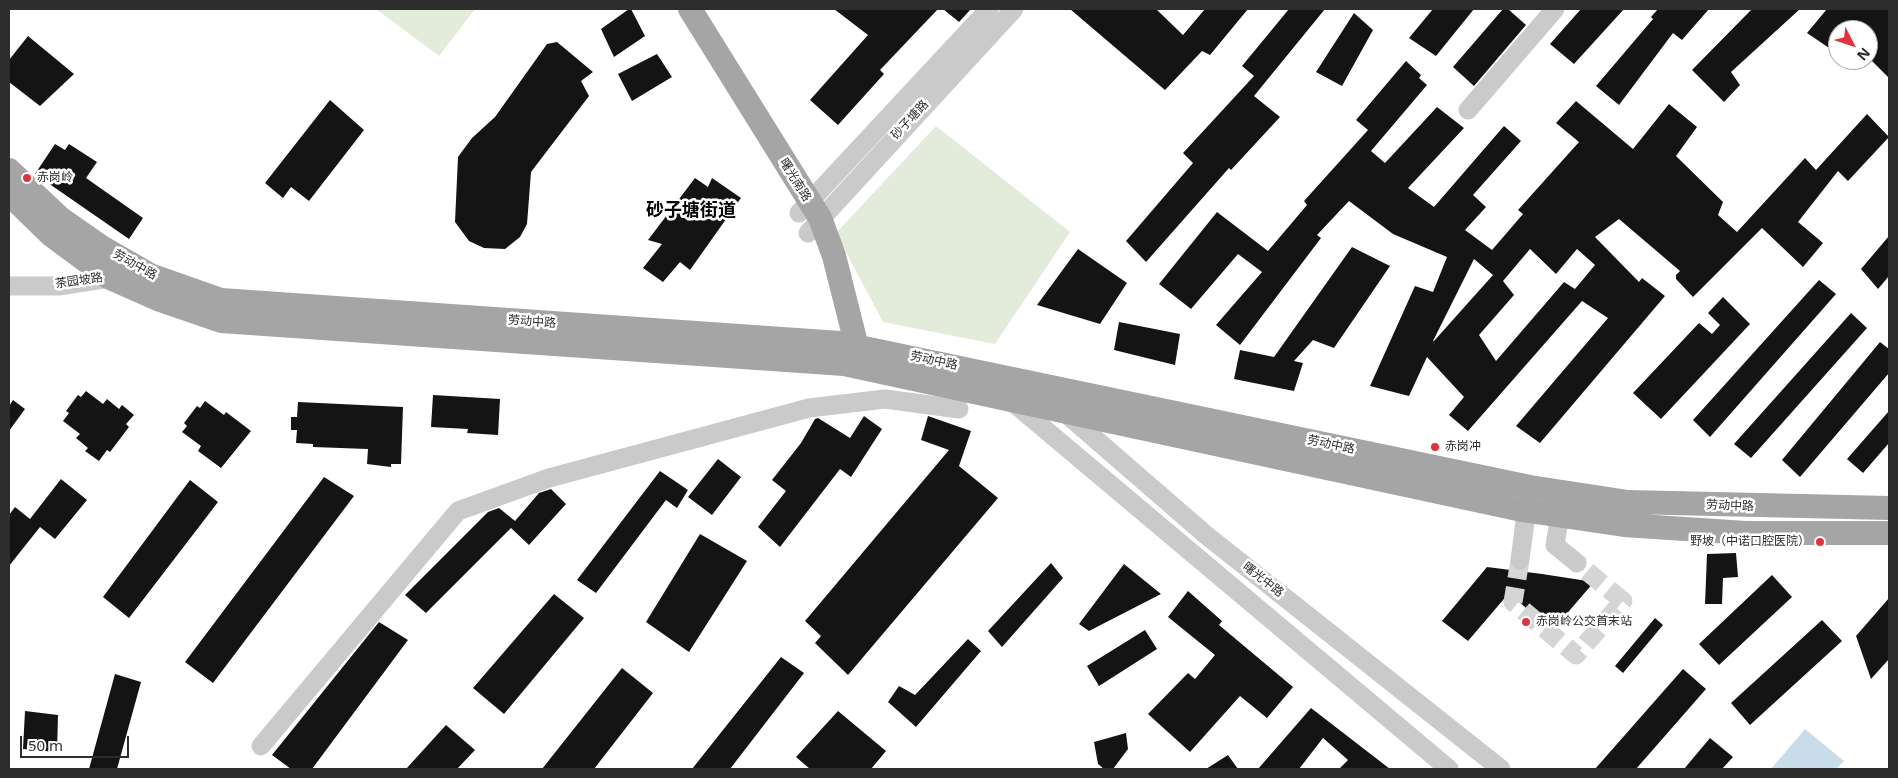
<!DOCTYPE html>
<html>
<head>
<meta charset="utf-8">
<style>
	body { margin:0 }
	#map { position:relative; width:1898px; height:778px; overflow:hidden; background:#fff; font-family:"Noto Sans",sans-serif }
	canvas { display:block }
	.frame { position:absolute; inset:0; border:10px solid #2d2d2d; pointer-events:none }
	.north { position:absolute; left:1828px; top:20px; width:50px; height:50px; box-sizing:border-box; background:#fff; border:1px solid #ababab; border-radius:50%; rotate:131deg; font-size:14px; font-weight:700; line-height:20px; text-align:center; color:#2d2d2d }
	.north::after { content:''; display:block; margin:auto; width:18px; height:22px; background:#e0343f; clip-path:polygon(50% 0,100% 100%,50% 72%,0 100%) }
	.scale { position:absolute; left:20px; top:736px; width:109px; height:22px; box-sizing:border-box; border:2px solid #2d2d2d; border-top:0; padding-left:6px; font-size:15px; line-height:18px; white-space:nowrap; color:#2d2d2d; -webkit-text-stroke:4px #fff; paint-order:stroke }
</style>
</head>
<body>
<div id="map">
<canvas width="1898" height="778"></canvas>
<div class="frame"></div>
<div class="north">N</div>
<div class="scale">50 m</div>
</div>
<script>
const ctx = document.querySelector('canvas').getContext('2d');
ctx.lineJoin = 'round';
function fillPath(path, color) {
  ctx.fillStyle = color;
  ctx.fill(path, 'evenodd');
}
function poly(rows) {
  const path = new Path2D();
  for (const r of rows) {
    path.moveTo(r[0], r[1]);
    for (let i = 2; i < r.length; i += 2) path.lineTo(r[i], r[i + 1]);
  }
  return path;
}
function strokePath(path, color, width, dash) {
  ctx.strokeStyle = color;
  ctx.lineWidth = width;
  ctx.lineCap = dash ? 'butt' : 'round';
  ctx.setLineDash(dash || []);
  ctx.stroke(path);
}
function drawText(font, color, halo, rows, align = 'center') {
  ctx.font = font + ' "Noto Sans","Noto Sans SC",sans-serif';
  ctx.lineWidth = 5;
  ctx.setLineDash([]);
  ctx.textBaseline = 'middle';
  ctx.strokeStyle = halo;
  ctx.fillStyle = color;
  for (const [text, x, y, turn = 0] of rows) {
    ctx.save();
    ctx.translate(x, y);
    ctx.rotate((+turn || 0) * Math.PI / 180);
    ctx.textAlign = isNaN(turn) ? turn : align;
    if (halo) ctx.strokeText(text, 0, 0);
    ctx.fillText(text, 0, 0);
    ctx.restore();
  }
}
fillPath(poly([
	[376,9,475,9,439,56],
	[936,126,1070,232,995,344,883,322,836,233]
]), '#e3ebdb');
fillPath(poly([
	[1805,729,1844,761,1836,769,1771,769]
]), '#c8dcea');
fillPath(poly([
	[629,9,631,9,645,36,614,57,601,29],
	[834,9,938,9,880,70,884,74,838,125,810,100,868,35],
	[943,9,971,9,959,22],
	[1070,9,1156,9,1183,35,1205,9,1248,9,1210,55,1202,51,1165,90],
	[1289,9,1325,9,1254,96,1280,117,1231,170,1229,168,1146,262,1126,241,1193,163,1183,153,1254,76,1242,66],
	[1433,9,1474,9,1436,56,1409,38],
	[1503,9,1508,9,1526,25,1474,86,1453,67],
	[1581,9,1624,9,1574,64,1550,44],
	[1658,9,1709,9,1682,40,1673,33,1619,105,1596,86,1653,19,1651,17],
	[1752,9,1800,9,1731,72,1740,85,1724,102,1692,70],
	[1827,9,1889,9,1889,78,1868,57,1868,30,1838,30,1838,54,1807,33],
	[1354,13,1373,30,1342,86,1316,72],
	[28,36,74,74,40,106,9,82,9,60],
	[557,42,593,72,581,81,589,96,531,172,527,224,520,237,505,249,484,248,469,241,455,222,458,157,472,138,495,117,547,44],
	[657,54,672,77,632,101,618,74],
	[1406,61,1421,75,1419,78,1427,85,1371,151,1385,163,1437,107,1464,128,1408,188,1434,207,1504,126,1521,141,1473,195,1486,207,1465,230,1492,250,1523,214,1518,210,1579,142,1556,123,1576,101,1633,149,1669,104,1697,127,1676,156,1723,202,1718,215,1737,232,1805,158,1816,170,1867,114,1889,137,1848,181,1838,171,1798,222,1823,243,1803,267,1762,228,1693,297,1676,279,1676,275,1680,271,1619,219,1595,237,1639,282,1642,278,1665,296,1540,443,1516,426,1608,318,1582,301,1468,431,1449,415,1464,397,1427,357,1409,396,1370,386,1415,286,1433,292,1447,257,1393,234,1349,201,1317,235,1321,238,1240,345,1216,325,1262,272,1238,254,1191,309,1159,284,1217,212,1268,251,1307,205,1304,201,1368,130,1356,120],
	[1530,249,1556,274,1577,249,1595,265,1575,289,1564,282,1496,361,1479,335,1514,295,1503,281],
	[1474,259,1493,275,1434,341,1433,341],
	[330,100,364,130,309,201,291,187,283,198,265,183],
	[55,144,65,150,69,144,97,162,86,178,143,218,129,239,35,174],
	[695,178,708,187,712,178,741,198,690,270,680,262,663,282,643,268,662,244,648,240],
	[1889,236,1889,276,1878,289,1861,269],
	[1352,247,1390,266,1334,348,1313,340,1294,361,1303,363,1294,391,1234,379,1240,350,1274,357],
	[1078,249,1127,283,1100,324,1037,305],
	[1819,280,1836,294,1710,437,1693,420],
	[1723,297,1750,324,1661,419,1633,393,1699,323,1712,334,1720,325,1708,313],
	[1851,313,1867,328,1751,458,1734,444],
	[1119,322,1180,334,1175,365,1114,350],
	[1880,342,1889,349,1889,373,1800,477,1782,460],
	[86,391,103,404,107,399,119,409,122,405,134,415,126,424,129,427,110,452,107,450,99,461,85,451,88,448,76,438,80,434,63,421,69,413,66,411,78,395,81,397],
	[433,395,500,399,498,435,467,433,468,429,431,427],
	[13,400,25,409,9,431,9,406],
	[205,401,224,415,226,412,251,431,221,468,198,451,201,446,182,432,187,426,184,423,197,406,200,408],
	[298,402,403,407,401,464,391,464,391,467,367,464,368,449,313,447,313,444,296,443,297,430,291,430,291,417,297,417],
	[1889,411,1889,443,1863,473,1847,459],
	[864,416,882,429,851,477,840,469,780,547,758,527,786,491,772,480,801,443,815,419,818,418,850,438],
	[928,416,971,431,959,466,998,498,848,675,815,643,821,636,805,621,949,450,921,440],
	[718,459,741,477,712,515,688,497],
	[660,471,688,490,677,508,666,500,596,593,577,580],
	[324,477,354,496,213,683,185,662],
	[61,479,87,500,55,539,40,527,9,566,9,515,15,507,30,519],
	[190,480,218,502,129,618,103,597],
	[551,489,566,504,529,545,511,528,426,613,405,595,488,512,499,508,515,521,539,493],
	[700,534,747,561,689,652,646,622],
	[1736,553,1738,577,1723,578,1722,604,1705,604,1707,554],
	[1051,563,1063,578,1002,647,988,631],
	[1124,564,1161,594,1089,631,1079,624],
	[1487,567,1542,574,1594,582,1552,631,1509,593,1468,641,1442,621],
	[1772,575,1792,597,1719,665,1699,644],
	[1188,591,1222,621,1219,625,1293,687,1267,718,1240,696,1190,752,1148,714,1188,673,1195,679,1215,655,1168,617],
	[554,594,584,618,504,714,473,688],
	[1889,598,1889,659,1871,679,1856,636],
	[1655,618,1663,625,1623,673,1615,666],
	[1822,620,1842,641,1750,725,1731,703],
	[379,622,408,640,312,769,291,769,272,755],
	[1145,630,1157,649,1099,686,1087,666],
	[968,639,981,651,916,727,888,702,899,686,915,695],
	[781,657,804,673,730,769,692,769],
	[622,668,653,693,594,769,542,769],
	[1683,669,1706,689,1636,769,1595,769],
	[115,674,141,682,117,769,89,769],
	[1311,708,1390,769,1339,769,1348,760,1323,738,1299,769,1258,769],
	[25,711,58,715,57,752,23,749],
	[838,711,886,751,871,769,810,769,796,757],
	[446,725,475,750,457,769,406,769],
	[1126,733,1128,749,1113,769,1104,769,1098,764,1094,742],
	[1710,738,1733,757,1722,769,1684,769],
	[1228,755,1238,769,1206,769]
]), '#141414');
strokePath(poly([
	[1520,560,1513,602,1576,655,1623,601,1577,563]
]), '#d5d5d5', 19, [19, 9]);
strokePath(poly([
	[1468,110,1555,9],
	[799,213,989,9],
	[808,233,1014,9],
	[9,286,59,286,116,277],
	[1010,400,1449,769],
	[1063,411,1206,535,1501,769],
	[1560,515,1555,545,1577,563],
	[1520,560,1528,499],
	[261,746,458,511,549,478,809,408,885,399,959,409]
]), '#cacaca', 19);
strokePath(poly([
	[690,9,820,218,834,256,860,359],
	[9,170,60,218,103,248,150,275,221,300,840,343,1530,487,1628,502,1889,508],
	[9,194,50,234,108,277,160,300,221,321,844,364,1522,510,1624,525,1746,533,1889,533]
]), '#a5a5a5', 24);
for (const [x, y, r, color] of [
	[27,178,5,"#e0343f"],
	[1435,447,5,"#e0343f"],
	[1820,542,5,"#e0343f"],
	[1526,622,5,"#e0343f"]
]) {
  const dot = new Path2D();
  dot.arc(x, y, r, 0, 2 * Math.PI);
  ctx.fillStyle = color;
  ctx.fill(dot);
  strokePath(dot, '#fff', 2);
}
drawText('12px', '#2d2d2d', '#fff', [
	["砂子塘路",910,120,-47],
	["曙光南路",795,180,58],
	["劳动中路",135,265,29],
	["茶园坡路",79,281,-8],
	["劳动中路",532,322,4],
	["劳动中路",934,361,12],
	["劳动中路",1331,445,12],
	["劳动中路",1730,506,2],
	["曙光中路",1263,580,38]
]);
drawText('12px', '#2d2d2d', '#fff', [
	["赤岗岭",37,178],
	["赤岗冲",1445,447],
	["野坡（中诺口腔医院）",1810,542,"right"],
	["赤岗岭公交首末站",1536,622]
], 'left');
drawText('bold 18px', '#000', '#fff', [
	["砂子塘街道",691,211]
]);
</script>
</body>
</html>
